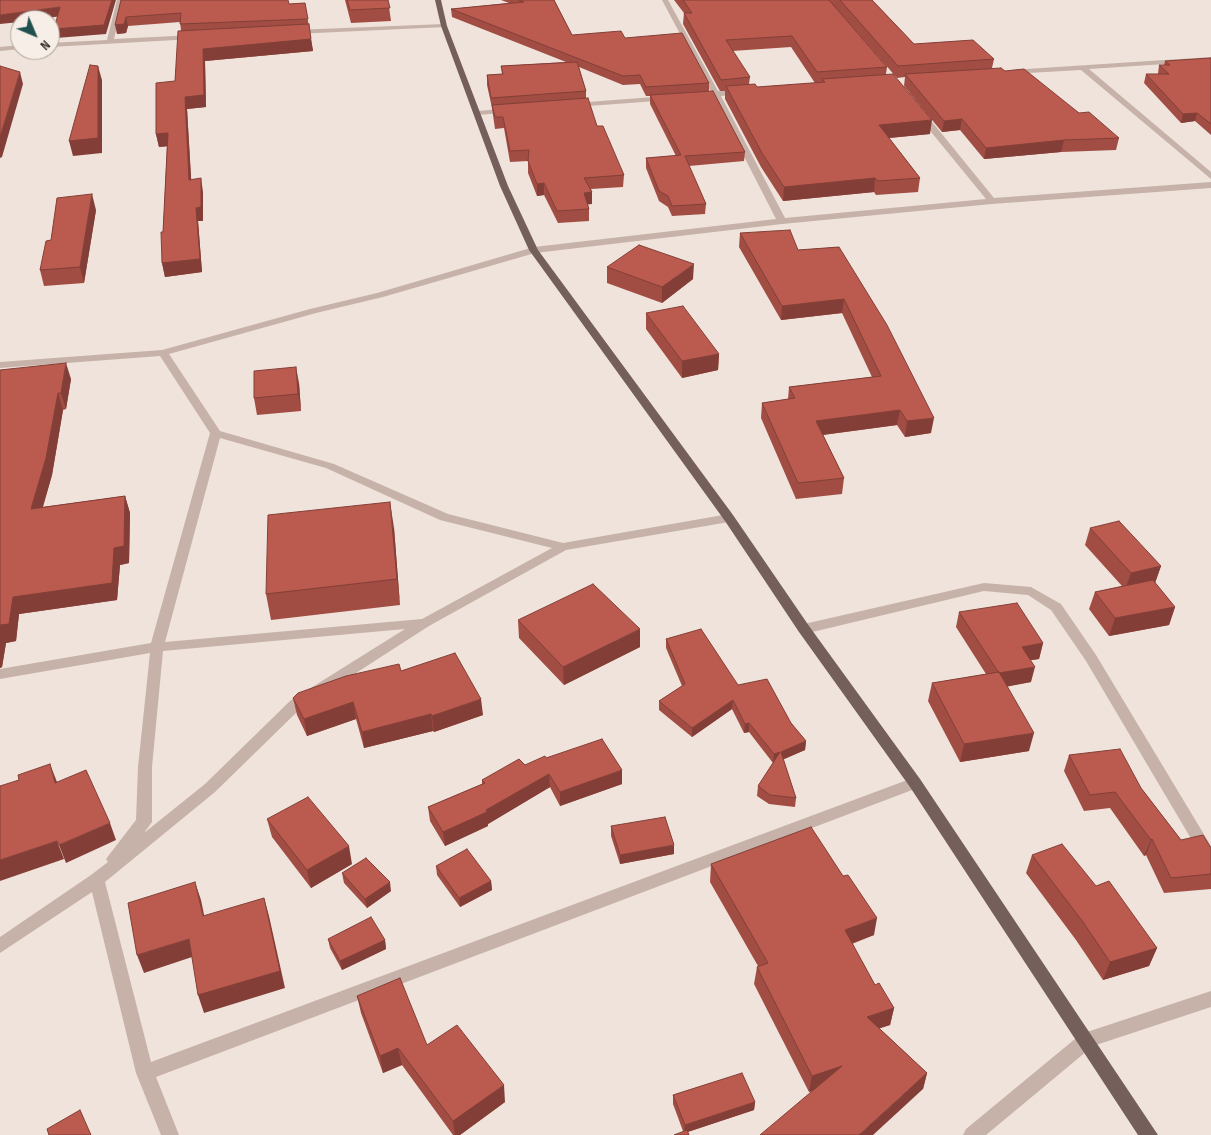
<!DOCTYPE html>
<html>
<head>
<meta charset="utf-8">
<style>
	body { margin:0 }
	#map { position:relative; width:1211px; height:1135px; overflow:hidden; background:#efe3db; font-family:"Sofia Sans Condensed",sans-serif }
	canvas { display:block }
	.north { position:absolute; left:10px; top:10px; width:50px; height:50px; box-sizing:border-box; background:#f7eee7; border:1px solid #a9a09b; border-radius:50%; rotate:135deg; font-size:14px; font-weight:700; line-height:20px; text-align:center; color:#342a28 }
	.north::after { content:''; display:block; margin:auto; width:18px; height:22px; background:#21514e; clip-path:polygon(50% 0,100% 100%,50% 72%,0 100%) }
</style>
</head>
<body>
<div id="map">
<canvas width="1211" height="1135"></canvas>
<div class="north">N</div>
</div>
<script>
const ctx = document.querySelector('canvas').getContext('2d');
ctx.lineJoin = 'round';
function poly(rows) {
  const path = new Path2D();
  for (const r of rows) {
    path.moveTo(r[0], r[1]);
    for (let i = 2; i < r.length; i += 2) path.lineTo(r[i], r[i + 1]);
  }
  return path;
}
function fillPath(path, color) {
  ctx.fillStyle = color;
  ctx.fill(path, 'evenodd');
}
function strokePath(path, color, width, dash) {
  ctx.strokeStyle = color;
  ctx.lineWidth = width;
  ctx.lineCap = dash ? 'butt' : 'round';
  ctx.setLineDash(dash || []);
  ctx.stroke(path);
}
fillPath(poly([
	[117,0,123,0,114,39,194,35,198,37,194,39,50,47,50,43,107,40,117,0],
	[662,0,668,0,718,91,742,90,746,92,742,94,721,96,785,218,986,199,918,116,917,114,921,112,924,112,994,198,1211,182,1211,188,992,204,782,224,535,253,383,297,316,313,169,354,220,431,334,464,448,514,563,543,729,514,735,518,729,522,566,550,429,626,300,709,215,792,105,882,151,1062,910,779,915,777,920,779,922,783,920,787,156,1077,179,1135,161,1135,136,1073,92,892,0,953,0,937,91,875,108,862,106,859,109,855,136,820,138,767,150,653,0,679,0,669,151,643,210,433,160,356,0,368,0,362,162,350,310,309,377,293,534,247,776,219,713,96,699,97,695,95,699,93,711,92,662,0],
	[220,438,326,468,440,520,552,548,422,619,165,642,220,438],
	[405,629,290,701,205,784,144,833,152,822,152,767,163,651,405,629],
	[444,24,446,25,446,27,294,34,290,32,294,30,444,24],
	[20,45,20,49,0,51,0,47,20,45],
	[1211,57,1211,61,1089,69,1211,172,1211,179,1081,70,1011,74,1007,72,1011,70,1211,57],
	[667,96,670,96,670,100,575,107,571,105,575,103,667,96],
	[510,108,514,110,513,112,478,115,474,113,478,111,510,108],
	[984,583,1031,587,1061,604,1096,655,1211,846,1211,866,1206,864,1086,661,1051,610,1028,595,984,591,804,634,799,632,797,629,799,626,804,624,984,583],
	[1211,991,1211,1007,1093,1046,986,1135,963,1135,966,1129,1081,1034,1211,991]
]), '#c6b2a8');
fillPath(poly([
	[435,0,441,0,447,26,508,186,538,250,733,515,809,626,920,779,1158,1135,1138,1135,910,787,799,632,725,521,529,250,500,186,441,26,435,0]
]), '#745f5a');
fillPath(poly([
	[121,0,289,4,305,3,313,51,205,61,206,107,187,109,191,179,203,192,203,221,198,221,202,272,165,277,162,263,163,232,167,146,159,147,156,134,175,81,181,30,180,22,128,26,126,33,117,34],
	[345,0,388,0,391,21,351,23],
	[501,0,554,0,572,35,625,38,709,83,709,91,745,152,744,161,689,166,706,204,705,214,672,216,668,207,659,201,646,168,646,158,676,156,650,104,650,96,646,96,640,84,623,85,579,67,586,91,586,98,597,126,624,175,623,187,591,189,592,192,592,204,587,204,589,209,589,221,558,223,544,195,537,196,528,173,528,161,510,162,504,128,495,129,492,108,487,85,487,75,502,74,501,66,566,62,452,17,451,9,509,3],
	[674,0,872,0,914,44,994,59,992,68,1005,71,1079,113,1119,138,1116,150,1061,152,984,159,960,130,942,132,904,86,905,77,897,78,830,1,887,67,886,74,930,134,889,138,920,178,918,192,876,195,874,192,783,201,761,167,725,99,725,91,720,91,683,24,684,13],
	[791,47,815,83,757,87,749,84,750,77,732,51],
	[1211,58,1211,135,1195,121,1181,123,1144,83,1146,74,1158,74,1159,65,1164,65,1165,61],
	[96,210,84,283,44,286,40,270,51,240],
	[740,233,798,250,839,247,931,433,905,437,897,425,823,435,844,478,842,494,796,499,761,418,762,403,788,399,789,387,872,377,842,313,781,320,739,247],
	[607,267,693,279,662,303,607,283],
	[646,313,719,354,718,370,682,378,646,329],
	[0,370,71,379,66,409,63,410,52,475,43,507,125,496,130,513,129,563,120,565,117,600,19,614,16,641,6,643,2,667,0,668],
	[299,383,301,411,257,415,254,398],
	[394,528,400,605,271,620,266,594],
	[1090,528,1161,566,1155,583,1175,607,1169,625,1109,636,1089,609,1095,592,1122,586,1085,545],
	[959,612,1043,643,1039,659,1031,660,1031,682,1007,686,1029,751,960,762,928,701,932,683,986,674,956,627],
	[518,620,640,647,564,685,519,638],
	[666,639,738,685,791,723,806,741,805,750,783,759,796,798,795,807,769,804,757,796,758,786,773,763,749,732,744,733,732,709,692,737,659,710,659,701,682,686,666,648],
	[401,671,483,715,434,732,433,731,364,748,356,719,307,736,297,715,293,698],
	[1069,755,1141,788,1181,840,1211,848,1211,889,1164,893,1146,855,1144,856,1110,808,1084,811,1064,771],
	[546,758,622,784,560,806,550,787,488,824,488,826,445,846,430,821,428,807,482,784,482,780],
	[267,819,352,864,311,888,272,837],
	[611,826,674,854,620,864,611,836],
	[1032,855,1096,886,1157,948,1149,966,1103,980,1076,940,1026,873],
	[711,864,874,935,852,944,875,985,894,1008,890,1025,879,1028,927,1073,923,1089,812,1091,809,1092,754,984,757,967,758,966,710,882],
	[436,866,491,881,492,890,460,907,437,875],
	[342,873,391,891,367,908,344,883],
	[328,939,385,940,386,949,342,970,330,948],
	[357,996,505,1102,460,1135,453,1135,402,1065,383,1073,361,1013],
	[673,1095,755,1102,754,1110,688,1132,683,1131,673,1104]
]), '#a14d43');
fillPath(poly([
	[112,0,116,0,106,34,56,38,54,29],
	[60,7,62,16,32,20,20,20,20,22,0,24,0,15],
	[126,17,128,26,126,33,117,34,115,25],
	[311,39,313,51,205,61,206,107,187,109,192,193,189,180,185,97,203,49],
	[98,66,102,80,102,153,73,156,69,141],
	[20,72,23,84,2,157,0,158,0,137],
	[1197,113,1195,121,1181,123,1183,114],
	[962,119,960,130,942,132,944,121],
	[932,120,930,134,878,139,879,125],
	[168,133,171,146,159,147,156,134],
	[1064,140,1061,152,984,159,986,148],
	[201,178,203,192,203,221,198,221,202,272,165,277,162,263],
	[875,178,874,192,783,201,784,187],
	[544,183,544,195,537,196,537,184],
	[592,192,592,204,584,205,584,193],
	[92,194,96,210,84,283,80,267],
	[694,264,693,279,662,303,662,287],
	[844,299,842,313,781,320,782,306],
	[719,354,718,370,682,378,682,361],
	[66,363,71,379,66,409,61,393],
	[296,367,299,383,301,411,298,394],
	[58,393,63,410,52,475,37,526,31,509],
	[900,410,897,425,814,436,816,421],
	[934,418,931,433,905,437,907,421],
	[125,496,130,513,129,563,120,565,117,600,19,614,16,641,6,643,2,667,0,668,0,625,13,597,114,548],
	[390,502,394,528,400,605,397,579],
	[1161,566,1155,583,1125,590,1131,573],
	[1175,607,1169,625,1109,636,1115,618],
	[640,629,640,647,564,685,563,667],
	[1043,643,1039,659,1018,662,1022,647],
	[1035,667,1031,682,995,689,999,673],
	[481,699,483,715,434,732,432,716],
	[733,700,732,709,692,737,692,728],
	[353,702,356,719,307,736,304,719],
	[431,714,433,731,364,748,362,732],
	[749,723,749,732,744,733,745,724],
	[1034,733,1029,751,960,762,964,744],
	[806,741,805,750,780,761,781,752],
	[780,752,773,763,774,754],
	[50,764,57,782,62,801,55,783],
	[622,770,622,784,560,806,560,792],
	[549,774,550,787,488,824,488,826,445,846,443,832,486,810],
	[110,823,116,840,66,863,59,845],
	[1152,839,1146,855,1144,856,1151,840],
	[57,841,64,859,0,881,0,860],
	[674,845,674,854,620,864,620,855],
	[349,846,352,864,311,888,307,870],
	[491,881,492,890,460,907,459,898],
	[195,882,201,900,208,934,203,916],
	[390,882,391,891,367,908,365,899],
	[264,898,269,916,285,988,204,1013,198,995],
	[877,918,874,935,841,947,845,930],
	[189,939,195,956,144,973,137,955],
	[385,940,386,949,342,970,340,961],
	[1157,948,1149,966,1103,980,1110,962],
	[894,1008,890,1025,863,1034,867,1017],
	[398,1048,402,1065,383,1073,380,1056],
	[842,1066,838,1082,809,1092,812,1076],
	[927,1073,923,1089,873,1135,859,1135],
	[504,1085,505,1102,460,1135,455,1135,453,1121],
	[755,1102,754,1110,684,1133,685,1125]
]), '#833f37');
const building = poly([
	[0,0,112,0,104,25,54,29,60,7,0,15,0,0],
	[121,0,288,0,289,4,305,3,308,19,180,24,181,13,126,17,124,24,115,25,121,0],
	[347,0,388,0,390,8,350,10,347,0],
	[519,0,554,0,572,35,621,31,625,38,682,33,709,83,646,87,640,75,623,76,451,9,524,2,519,0],
	[683,0,829,0,887,67,817,72,792,36,726,40,750,77,721,80,684,13,692,13,683,0],
	[840,0,872,0,914,44,973,40,994,59,898,66,840,0],
	[309,24,311,39,203,49,204,95,185,97,189,180,201,178,201,207,196,208,200,259,162,263,161,232,163,232,168,133,156,134,156,83,175,81,178,31,309,24],
	[1211,58,1211,124,1197,113,1183,114,1146,74,1169,74,1159,65,1170,65,1165,61,1211,58],
	[577,62,586,91,491,98,487,75,503,74,501,66,577,62],
	[90,65,98,66,98,138,69,141,90,65],
	[0,66,20,72,0,137,0,66],
	[1001,68,1005,71,1024,69,1079,113,1089,112,1119,138,1064,140,986,148,962,119,944,121,905,74,1001,68],
	[893,74,932,120,879,125,920,178,878,181,875,178,784,187,762,153,726,86,755,84,757,87,825,82,822,79,893,74],
	[713,91,745,152,685,156,706,204,672,206,668,196,659,191,646,158,681,155,650,95,713,91],
	[588,98,597,126,603,126,624,175,584,178,592,192,584,193,589,209,557,211,544,183,537,184,528,161,529,150,510,151,503,117,495,117,492,105,588,98],
	[92,194,80,267,40,270,46,241,51,240,57,198,92,194],
	[790,230,798,250,839,247,887,325,934,418,907,421,900,410,816,421,844,478,798,483,762,403,795,398,789,387,881,376,844,299,782,306,740,233,790,230],
	[639,245,694,264,662,287,607,267,639,245],
	[683,306,719,354,682,361,646,313,683,306],
	[66,363,61,393,58,393,46,458,31,509,125,496,124,546,114,548,112,583,13,597,9,624,0,625,0,370,66,363],
	[296,367,298,394,254,398,254,371,296,367],
	[390,502,397,579,266,594,268,515,390,502],
	[1119,521,1161,566,1131,573,1090,528,1119,521],
	[1153,580,1175,607,1115,618,1095,592,1153,580],
	[593,584,640,629,563,667,518,620,593,584],
	[1017,603,1043,643,1022,647,1035,667,999,673,959,612,1017,603],
	[701,629,738,685,767,679,791,723,806,741,781,752,796,798,770,795,758,786,780,752,774,754,749,723,745,724,733,700,692,728,659,701,685,684,666,639,701,629],
	[455,653,481,699,432,716,431,714,362,732,353,702,304,719,293,698,298,693,346,676,399,664,401,671,455,653],
	[999,672,1034,733,964,744,932,683,999,672],
	[602,739,622,770,560,792,549,774,486,810,487,812,443,832,428,807,485,783,482,780,519,759,525,765,545,756,546,758,602,739],
	[1120,749,1141,788,1181,840,1203,835,1211,848,1211,874,1171,878,1152,839,1151,840,1115,792,1090,795,1069,755,1120,749],
	[50,764,55,783,86,770,110,823,59,845,57,841,0,860,0,786,19,780,18,775,50,764],
	[308,797,349,846,307,870,267,819,308,797],
	[665,817,674,845,620,855,611,826,665,817],
	[811,827,843,876,848,875,877,918,845,930,875,985,879,983,894,1008,867,1017,927,1073,859,1135,760,1135,842,1066,812,1076,757,967,768,963,711,864,811,827],
	[1062,844,1096,886,1109,881,1157,948,1110,962,1083,922,1032,855,1062,844],
	[467,849,491,881,459,898,436,866,467,849],
	[366,858,390,882,365,899,342,873,366,858],
	[195,882,203,916,264,898,280,971,198,995,189,939,137,955,128,903,195,882],
	[371,917,385,940,340,961,328,939,371,917],
	[400,978,427,1045,457,1025,504,1085,453,1121,398,1048,380,1056,357,996,400,978],
	[742,1073,755,1102,685,1125,673,1095,742,1073],
	[80,1110,91,1135,49,1135,47,1129,80,1110],
	[687,1130,689,1135,674,1135,687,1130]
]);
fillPath(building, '#bb5a4e');
strokePath(building, '#833f37', 1);
</script>
</body>
</html>
